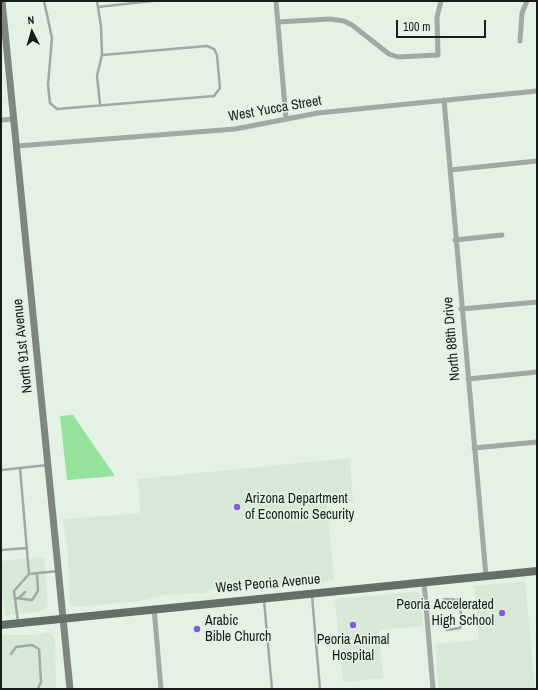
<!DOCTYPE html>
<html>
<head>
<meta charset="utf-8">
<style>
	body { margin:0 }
	#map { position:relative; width:538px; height:690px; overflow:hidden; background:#e4f1e5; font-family:"Archivo Narrow",sans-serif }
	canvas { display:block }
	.frame { position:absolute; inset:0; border:2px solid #181d19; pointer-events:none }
	.north { position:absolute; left:12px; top:12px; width:40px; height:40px; -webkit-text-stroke:3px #e4f1e5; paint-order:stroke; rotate:355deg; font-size:11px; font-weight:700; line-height:16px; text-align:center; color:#181d19 }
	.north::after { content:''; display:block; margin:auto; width:14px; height:18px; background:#181d19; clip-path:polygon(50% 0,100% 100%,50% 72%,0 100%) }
	.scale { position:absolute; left:396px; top:20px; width:90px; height:18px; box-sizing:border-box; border:2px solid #181d19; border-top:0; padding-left:5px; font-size:12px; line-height:14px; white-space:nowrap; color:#181d19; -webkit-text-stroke:3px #e4f1e5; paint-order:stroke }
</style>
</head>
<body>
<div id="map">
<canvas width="538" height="690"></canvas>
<div class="frame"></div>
<div class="north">N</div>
<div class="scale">100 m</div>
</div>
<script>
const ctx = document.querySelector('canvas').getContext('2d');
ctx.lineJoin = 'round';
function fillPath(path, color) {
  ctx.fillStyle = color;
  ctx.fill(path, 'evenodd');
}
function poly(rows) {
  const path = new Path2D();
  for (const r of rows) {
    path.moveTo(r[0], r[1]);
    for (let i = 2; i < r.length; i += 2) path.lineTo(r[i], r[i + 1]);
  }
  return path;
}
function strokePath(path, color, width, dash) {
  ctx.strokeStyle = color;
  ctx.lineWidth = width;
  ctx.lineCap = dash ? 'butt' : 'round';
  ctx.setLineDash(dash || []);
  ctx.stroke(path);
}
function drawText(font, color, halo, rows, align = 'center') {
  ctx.font = font + ' "Archivo Narrow",sans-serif';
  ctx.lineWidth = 3;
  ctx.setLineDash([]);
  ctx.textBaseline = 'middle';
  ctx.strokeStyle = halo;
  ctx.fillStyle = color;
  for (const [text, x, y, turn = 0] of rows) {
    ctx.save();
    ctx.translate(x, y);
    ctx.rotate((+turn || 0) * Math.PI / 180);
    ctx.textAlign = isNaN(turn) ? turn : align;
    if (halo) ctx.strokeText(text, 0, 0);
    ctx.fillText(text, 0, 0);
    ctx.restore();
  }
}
fillPath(poly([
	[350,458,353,502,327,505,334,579,322,583,268,588,243,586,213,589,204,593,165,595,141,601,75,607,70,604,68,556,63,519,140,513,138,479],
	[44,557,48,606,40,611,5,616,1,581,1,561],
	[525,581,535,689,439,689,435,644,479,640,474,586],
	[413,592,417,592,420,596,423,626,379,630,383,678,343,682,335,599],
	[47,632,52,634,55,639,56,689,1,689,1,635,36,635]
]), '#d6e9d7');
fillPath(poly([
	[73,415,115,476,67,480,60,416]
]), '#94e29b');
strokePath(poly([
	[44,1,52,38,48,85,50,103,57,109,214,96,220,88,217,55,214,49,207,46,102,55],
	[97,1,101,26,102,55,97,76,100,104],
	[98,7,152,1],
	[1,470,20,468],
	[1,550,27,548],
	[29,574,58,571],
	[312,596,320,689],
	[15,598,32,600,38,591,37,573],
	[19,598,25,592],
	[444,599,459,600,462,622,460,628,447,630],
	[264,600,272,689],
	[18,622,14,591,29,574,20,468,48,465],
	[11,654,16,647,32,645,39,649,41,682,38,689]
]), '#a2a8a3', 2.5);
strokePath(poly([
	[276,1,286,119],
	[278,22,330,19,344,21,352,25,389,54,398,57,438,55,437,17,441,1],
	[520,41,522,13,527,1],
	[444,100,486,576],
	[1,120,14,119],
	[17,146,235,129,318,113,537,91],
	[450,170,537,161],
	[455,240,502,235],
	[461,309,537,302],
	[468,379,537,372],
	[474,448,537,442],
	[424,582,433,689],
	[154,608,161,689]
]), '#a2a8a3', 5);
strokePath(poly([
	[2,1,70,689]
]), '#7f867f', 7);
strokePath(poly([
	[1,625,537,571]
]), '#656f66', 8);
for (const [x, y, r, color] of [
	[237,507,4,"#845ed9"],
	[502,613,4,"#845ed9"],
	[353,625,4,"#845ed9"],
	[197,629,4,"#845ed9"]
]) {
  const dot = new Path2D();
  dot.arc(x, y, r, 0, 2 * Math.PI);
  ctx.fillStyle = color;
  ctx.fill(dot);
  strokePath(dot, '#e4f1e5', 1.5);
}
drawText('14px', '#181d19', '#e4f1e5', [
	["West Yucca Street",275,109,-10],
	["North 88th Drive",452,339,-95],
	["North 91st Avenue",23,346,-96],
	["West Peoria Avenue",268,584,-5]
]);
drawText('14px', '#181d19', '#e4f1e5', [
	["Arizona Department",245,499],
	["of Economic Security",245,515],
	["Peoria Accelerated",494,605,"right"],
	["High School",494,621,"right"],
	["Arabic",205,621],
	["Bible Church",205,637],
	["Peoria Animal",353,640,"center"],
	["Hospital",353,656,"center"]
], 'left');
</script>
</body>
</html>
